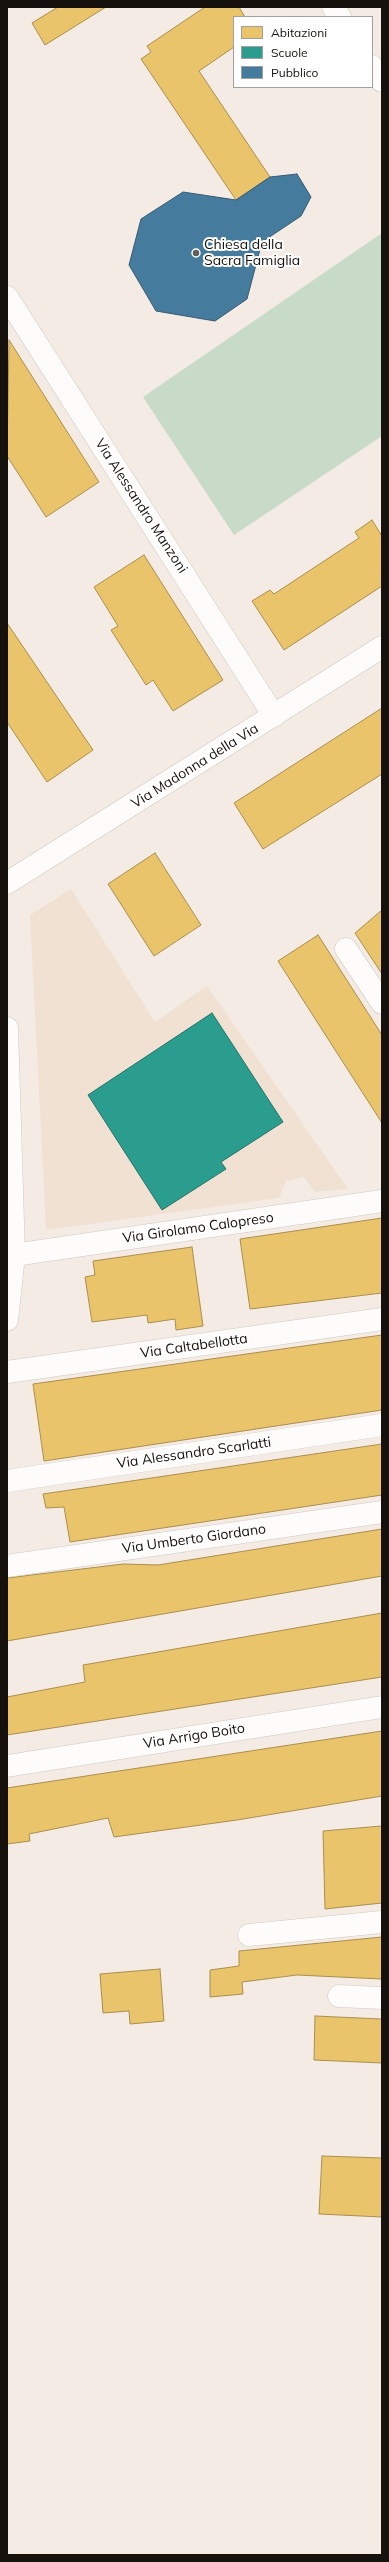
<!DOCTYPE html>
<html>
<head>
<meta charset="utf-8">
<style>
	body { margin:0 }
	#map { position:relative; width:389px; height:2562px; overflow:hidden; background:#f4ece4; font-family:Mulish,sans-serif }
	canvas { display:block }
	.frame { position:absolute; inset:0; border:8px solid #16110c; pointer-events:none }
	.legend { position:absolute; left:233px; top:16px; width:140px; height:72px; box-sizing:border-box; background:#fff; border:1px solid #a2a09e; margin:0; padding:5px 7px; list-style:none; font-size:12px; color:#16110c }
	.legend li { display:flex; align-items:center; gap:8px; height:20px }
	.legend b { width:20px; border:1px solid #a2a09e }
</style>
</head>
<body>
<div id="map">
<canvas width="389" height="2562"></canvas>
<div class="frame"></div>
<ul class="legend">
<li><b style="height:11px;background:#e9c46a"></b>Abitazioni</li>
<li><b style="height:11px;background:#2a9d8f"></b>Scuole</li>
<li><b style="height:11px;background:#457b9d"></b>Pubblico</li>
</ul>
</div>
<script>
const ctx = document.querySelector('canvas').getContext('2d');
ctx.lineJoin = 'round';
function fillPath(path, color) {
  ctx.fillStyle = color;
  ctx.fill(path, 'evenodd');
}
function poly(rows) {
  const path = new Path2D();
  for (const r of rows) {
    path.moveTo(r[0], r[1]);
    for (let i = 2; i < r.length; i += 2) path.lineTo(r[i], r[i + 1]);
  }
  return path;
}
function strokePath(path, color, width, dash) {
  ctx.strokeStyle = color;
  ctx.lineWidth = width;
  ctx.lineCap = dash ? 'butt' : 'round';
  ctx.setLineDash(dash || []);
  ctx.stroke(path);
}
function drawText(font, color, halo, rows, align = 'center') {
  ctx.font = font + ' Mulish,sans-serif';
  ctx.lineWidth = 4;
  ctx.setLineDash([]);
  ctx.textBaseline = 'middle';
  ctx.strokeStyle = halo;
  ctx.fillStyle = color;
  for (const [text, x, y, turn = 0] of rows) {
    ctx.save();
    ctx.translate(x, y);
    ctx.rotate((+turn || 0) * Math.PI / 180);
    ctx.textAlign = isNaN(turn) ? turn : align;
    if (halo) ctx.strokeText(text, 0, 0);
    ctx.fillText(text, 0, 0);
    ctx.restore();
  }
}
fillPath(poly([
	[71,889,155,1022,207,986,348,1189,315,1192,304,1177,286,1181,279,1198,46,1230,30,915]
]), '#f1e1d3');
fillPath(poly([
	[382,233,382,436,234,535,143,397]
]), '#c8dac8');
const homes = poly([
	[58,7,106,7,45,45,32,23,58,7],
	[205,7,239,7,245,17,234,17,234,47,199,71,270,177,236,200,141,59,151,52,147,46,205,7],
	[9,340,99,482,46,517,7,456,9,340],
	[372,520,382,536,382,586,284,650,252,601,270,590,274,594,359,538,355,532,372,520],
	[144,555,223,680,173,711,153,680,146,685,111,630,118,626,94,587,144,555],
	[7,623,93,750,47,782,7,722,7,623],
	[382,708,382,774,263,849,234,803,382,708],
	[155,853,201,925,154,956,108,884,155,853],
	[382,910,382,974,355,933,382,910],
	[318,935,382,1035,382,1123,278,961,318,935],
	[382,1218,382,1293,250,1309,240,1239,382,1218],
	[192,1247,203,1326,176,1330,175,1319,148,1323,147,1315,92,1322,85,1277,95,1275,93,1261,192,1247],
	[382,1335,382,1410,44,1461,33,1384,382,1335],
	[382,1444,382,1495,70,1542,64,1507,46,1508,43,1494,382,1444],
	[382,1529,382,1576,7,1641,7,1578,123,1564,158,1565,382,1529],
	[382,1613,382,1677,7,1735,7,1697,85,1682,83,1665,382,1613],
	[382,1731,382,1796,237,1820,114,1837,108,1818,29,1834,30,1841,7,1844,7,1788,382,1731],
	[382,1826,382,1903,325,1909,323,1831,382,1826],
	[382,1937,382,1979,297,1975,242,1982,243,1994,210,1997,210,1970,239,1966,239,1951,382,1937],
	[160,1969,164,2021,130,2024,129,2011,103,2013,100,1974,160,1969],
	[315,2016,382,2019,382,2063,314,2060,315,2016],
	[322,2156,382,2158,382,2217,319,2214,322,2156]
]);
fillPath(homes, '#e9c46a');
strokePath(homes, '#aa8e4e', 1);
const schools = poly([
	[212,1013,283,1122,221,1162,226,1169,162,1210,88,1095,212,1013]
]);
fillPath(schools, '#2a9d8f');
strokePath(schools, '#247368', 1);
const public = poly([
	[297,174,311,197,301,216,262,242,247,299,215,321,156,311,129,265,141,219,183,192,236,200,270,177,297,174]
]);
fillPath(public, '#457b9d');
strokePath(public, '#375b72', 1);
const minor = poly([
	[333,7,340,17],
	[372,66,382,81],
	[7,297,274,716],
	[7,883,382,647],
	[346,949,382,1003],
	[7,1028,14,1255,7,1320],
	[14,1255,382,1201],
	[7,1372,382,1319],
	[7,1481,382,1425],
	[7,1566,382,1512],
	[7,1766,382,1707],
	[249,1935,382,1922],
	[339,1996,382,1998]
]);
strokePath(minor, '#cfc8c1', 23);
strokePath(minor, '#fdfcfb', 22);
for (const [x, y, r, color] of [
	[196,253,4,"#645e58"]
]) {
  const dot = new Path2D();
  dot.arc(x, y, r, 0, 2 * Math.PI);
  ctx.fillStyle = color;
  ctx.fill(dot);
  strokePath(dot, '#fff', 1.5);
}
drawText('14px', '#16110c', '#fff', [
	["Chiesa della",204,245],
	["Sacra Famiglia",204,261]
], 'left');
drawText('14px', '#16110c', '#fff', [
	["Via Alessandro Manzoni",141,506,57],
	["Via Madonna della Via",195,766,-32],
	["Via Girolamo Calopreso",198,1228,-8],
	["Via Caltabellotta",194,1346,-8],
	["Via Alessandro Scarlatti",194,1453,-8],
	["Via Umberto Giordano",194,1539,-8],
	["Via Arrigo Boito",194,1736,-9]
]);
</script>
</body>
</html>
